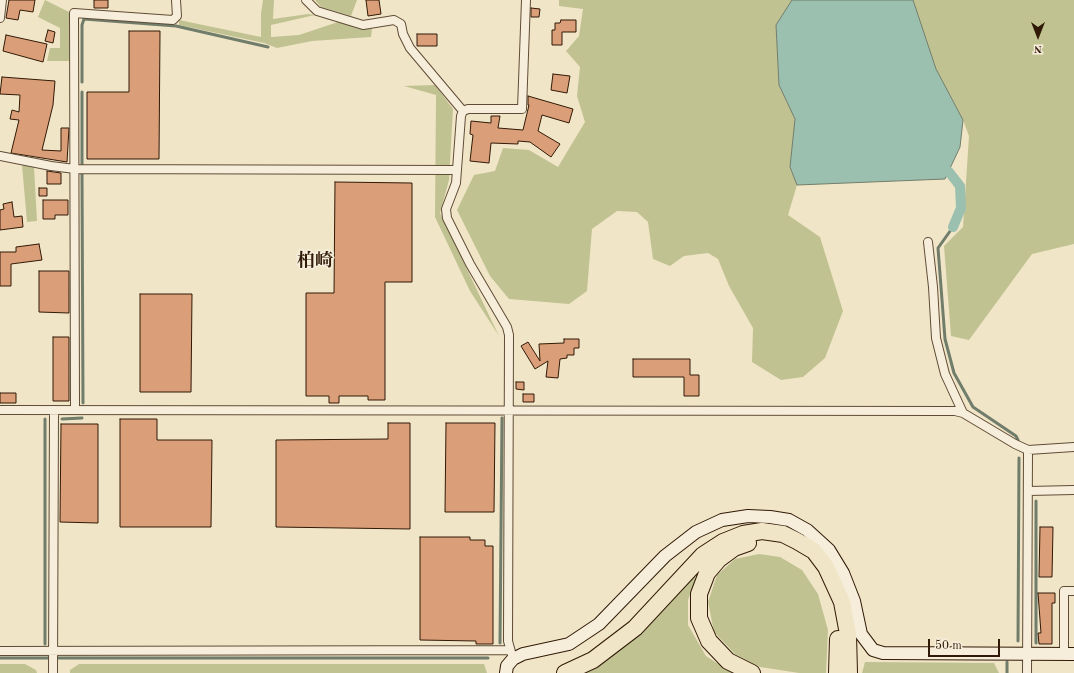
<!DOCTYPE html>
<html>
<head>
<meta charset="utf-8">
<style>
	body { margin:0 }
	#map { position:relative; width:1074px; height:673px; overflow:hidden; background:#f1e5c7; font-family:"Old Standard TT",serif }
	canvas { display:block }
	.north { position:absolute; left:1018px; top:16px; width:40px; height:40px; -webkit-text-stroke:3px #f6eedb; paint-order:stroke; rotate:180deg; font-size:11px; font-weight:700; line-height:16px; text-align:center; color:#301906 }
	.north::after { content:''; display:block; margin:auto; width:14px; height:18px; background:#301906; clip-path:polygon(50% 0,100% 100%,50% 72%,0 100%) }
	.scale { position:absolute; left:928px; top:639px; width:72px; height:18px; box-sizing:border-box; border:2px solid #301906; border-top:0; padding-left:5px; font-size:12px; line-height:14px; white-space:nowrap; color:#301906; -webkit-text-stroke:3px #f6eedb; paint-order:stroke }
</style>
</head>
<body>
<div id="map">
<canvas width="1074" height="673"></canvas>
<div class="north">N</div>
<div class="scale">50 m</div>
</div>
<script>
const ctx = document.querySelector('canvas').getContext('2d');
ctx.lineJoin = 'round';
function fillPath(path, color) {
  ctx.fillStyle = color;
  ctx.fill(path, 'evenodd');
}
function poly(rows) {
  const path = new Path2D();
  for (const r of rows) {
    path.moveTo(r[0], r[1]);
    for (let i = 2; i < r.length; i += 2) path.lineTo(r[i], r[i + 1]);
  }
  return path;
}
function strokePath(path, color, width, dash) {
  ctx.strokeStyle = color;
  ctx.lineWidth = width;
  ctx.lineCap = dash ? 'butt' : 'round';
  ctx.setLineDash(dash || []);
  ctx.stroke(path);
}
function drawText(font, color, halo, rows, align = 'center') {
  ctx.font = font + ' "Old Standard TT","Noto Serif JP",serif';
  ctx.lineWidth = 3.5;
  ctx.setLineDash([]);
  ctx.textBaseline = 'middle';
  ctx.strokeStyle = halo;
  ctx.fillStyle = color;
  for (const [text, x, y, turn = 0] of rows) {
    ctx.save();
    ctx.translate(x, y);
    ctx.rotate((+turn || 0) * Math.PI / 180);
    ctx.textAlign = isNaN(turn) ? turn : align;
    if (halo) ctx.strokeText(text, 0, 0);
    ctx.fillText(text, 0, 0);
    ctx.restore();
  }
}
fillPath(poly([
	[45,0,69,12,69,61,47,61,50,48,60,48,60,28,38,17],
	[263,0,274,0,273,19,308,14,315,15,271,25,271,37,299,35,338,22,372,29,371,37,312,41,277,48,264,43,179,25,179,20,261,37,261,13],
	[315,0,357,0,351,16,321,7],
	[559,0,792,0,776,25,779,85,795,119,790,167,797,185,788,215,820,237,843,311,825,358,803,377,781,380,752,362,753,328,729,286,718,259,708,253,684,256,670,266,653,259,648,222,637,212,617,211,592,229,587,291,569,304,509,299,490,276,457,210,474,175,495,171,503,148,529,150,558,167,585,122,577,96,580,67,566,51,579,36,583,9,559,6],
	[913,0,1074,0,1074,244,1032,254,969,340,951,336,944,246,963,227,969,136,963,120,936,69],
	[435,85,453,109,449,180,440,213,499,336,470,291,435,217,436,95,404,86],
	[22,165,34,167,37,221,27,222],
	[759,554,780,557,802,570,818,594,828,630,826,673,799,673,760,667,735,654,714,632,708,602,717,575,735,559],
	[692,574,696,578,688,600,688,625,706,656,732,673,580,673,597,666,627,645],
	[865,662,994,663,999,673,862,673],
	[0,664,25,664,36,670,37,673,0,673],
	[79,664,484,664,487,673,70,673,70,670]
]), '#c1c291');
const water = poly([
	[792,0,913,0,936,69,963,120,960,147,945,179,797,185,790,167,795,119,779,85,776,25,792,0]
]);
fillPath(water, '#9cc0af');
strokePath(water, '#717d6b', 1);
strokePath(poly([
	[82,82,82,25,84,19,176,26,268,47],
	[82,92,82,164],
	[82,173,83,403],
	[953,227,938,248,945,339,954,373,973,407,1016,436,1018,440],
	[45,419,45,644],
	[62,419,82,418],
	[1018,641,1019,458],
	[500,643,502,418],
	[1036,643,1036,501],
	[0,658,488,658],
	[1007,662,1007,673]
]), '#717d6b', 3);
strokePath(poly([
	[949,172,960,186,961,208,953,227]
]), '#9cc0af', 10);
const building = poly([
	[9,0,35,0,33,12,20,10,18,20,6,18,9,0],
	[94,0,108,0,108,8,94,8,94,0],
	[366,0,379,0,381,14,368,16,366,0],
	[531,8,540,9,539,17,531,17,531,8],
	[561,20,576,20,576,32,562,32,562,45,552,45,552,30,555,30,555,23,560,23,561,20],
	[48,30,55,32,53,43,45,41,48,30],
	[129,31,160,31,159,159,87,159,87,92,129,92,129,31],
	[417,34,437,34,437,46,417,46,417,34],
	[6,35,47,44,43,62,3,51,6,35],
	[553,74,570,76,567,93,551,90,553,74],
	[2,77,55,81,53,105,42,150,61,151,61,128,69,128,67,162,11,153,19,120,10,119,12,110,19,112,20,95,0,94,2,77],
	[528,96,573,109,569,123,542,115,538,131,560,144,551,157,530,142,518,141,518,144,491,143,489,163,470,161,473,135,470,134,471,121,491,123,491,116,500,116,498,128,523,130,529,105,528,105,528,96],
	[47,171,61,173,61,184,47,184,47,171],
	[335,182,412,183,412,282,385,282,385,400,368,400,368,396,339,396,339,403,329,403,329,396,306,396,306,293,334,293,335,182],
	[39,188,47,188,47,196,39,196,39,188],
	[43,200,68,200,68,215,55,215,55,219,43,219,43,200],
	[12,202,14,217,22,216,23,227,0,230,0,210,4,209,3,204,12,202],
	[39,244,42,260,11,264,11,286,0,286,0,252,16,252,16,247,39,244],
	[39,271,69,271,69,313,39,312,39,271],
	[140,294,192,294,191,392,140,392,140,294],
	[53,337,69,337,69,401,53,401,53,337],
	[564,339,579,339,579,348,574,348,574,355,567,355,567,358,560,359,558,378,546,377,548,361,535,369,521,346,528,342,540,361,539,344,564,343,564,339],
	[633,359,690,359,690,375,699,375,699,396,684,396,684,377,633,377,633,359],
	[516,382,524,382,524,390,516,389,516,382],
	[0,393,16,393,16,403,0,403,0,393],
	[523,394,534,394,534,402,523,402,523,394],
	[120,419,157,419,157,440,212,440,211,527,120,527,120,419],
	[388,423,410,423,410,529,276,527,276,440,388,439,388,423],
	[446,423,495,423,494,512,445,512,446,423],
	[61,424,98,424,98,523,60,522,61,424],
	[1040,527,1053,527,1052,577,1039,577,1040,527],
	[420,537,470,537,470,540,485,540,485,546,493,546,493,644,476,644,476,641,420,640,420,537],
	[1038,593,1055,593,1055,603,1052,603,1052,644,1039,644,1038,633,1041,633,1038,593]
]);
fillPath(building, '#da9e78');
strokePath(building, '#301906', 1);
const street = poly([
	[306,0,317,11,363,25,394,20,401,24,403,34,410,48,463,111],
	[0,18,2,0],
	[0,156,51,166,75,169,457,170],
	[928,242,933,287,936,338,945,374,963,413],
	[0,410,955,411,963,413,1015,444,1028,450,1074,447],
	[75,410,74,13,173,20,177,16,176,0],
	[1028,491,1074,490],
	[0,651,510,650],
	[1064,655,1064,591,1074,591],
	[513,659,508,641,509,335,507,327,470,264,447,218,446,209,456,183,461,116,463,111,468,109,522,109,526,0],
	[53,673,54,410],
	[1027,673,1028,450]
]);
const secondary = poly([
	[506,673,507,666,513,659,523,654,569,644,599,624,665,556,696,532,722,520,748,516,770,517,789,520,807,530,829,550,843,573,854,601,861,634,873,650,883,653,1074,654]
]);
const highway = poly([
	[748,543,734,548,719,559,707,573,699,594,699,618,709,641,728,661,752,673],
	[565,673,593,660,635,628,703,555,723,542,743,534,762,531,783,534,797,541,814,551,826,567,842,602,848,634,849,673],
	[837,673,838,639]
]);
strokePath(street, '#604c36', 10);
strokePath(secondary, '#301906', 14);
strokePath(highway, '#301906', 18);
strokePath(street, '#f6eedb', 8);
strokePath(secondary, '#f6eedb', 12);
strokePath(highway, '#f1e5c7', 16);
drawText('bold 18px', '#301906', '#f6eedb', [
	["柏崎",315,261]
]);
</script>
</body>
</html>
